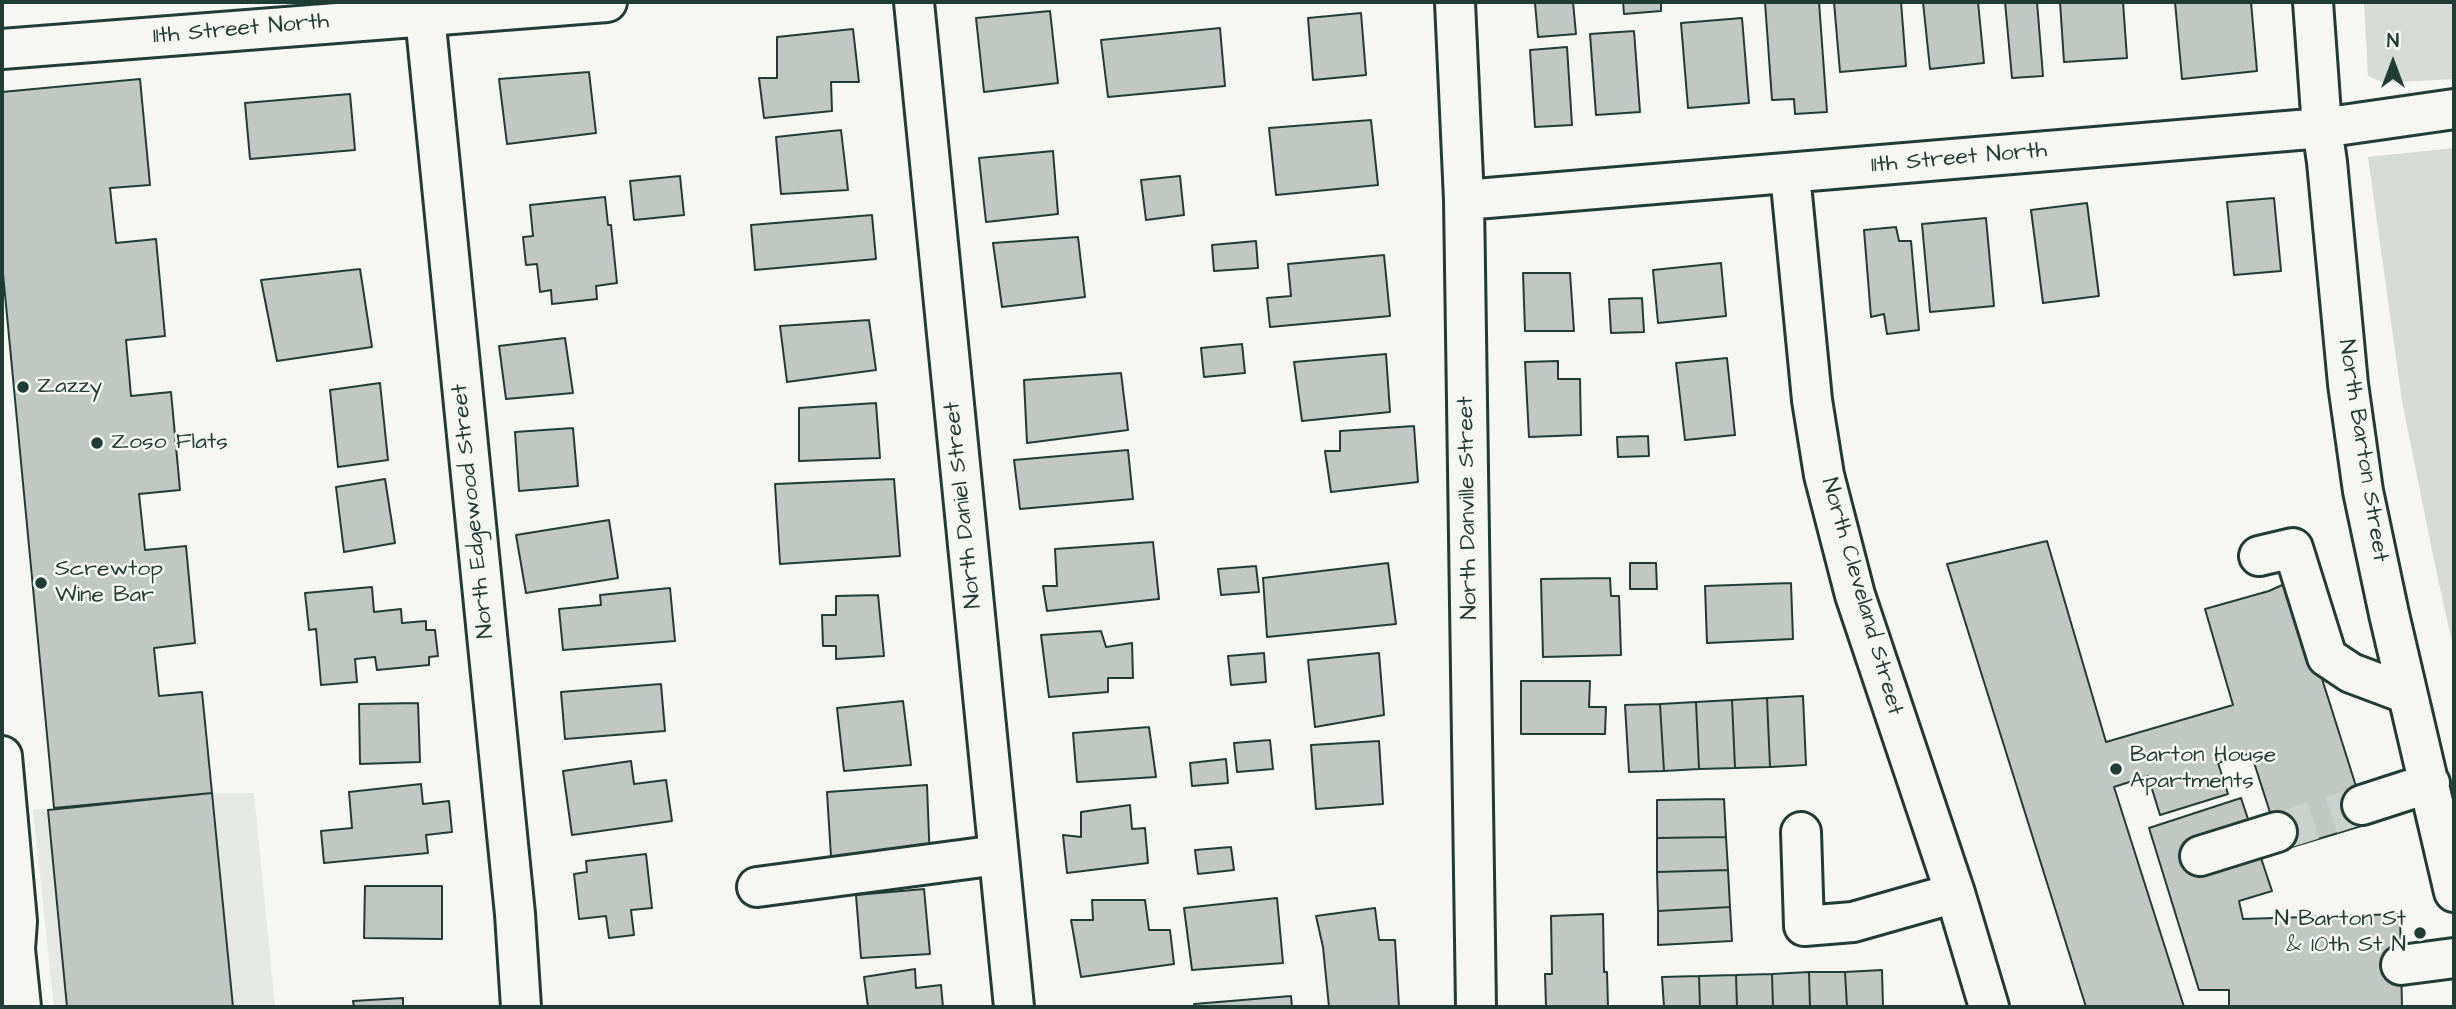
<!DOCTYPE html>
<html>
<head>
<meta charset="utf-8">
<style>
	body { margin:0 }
	#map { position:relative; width:2456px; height:1009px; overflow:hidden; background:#f6f6f2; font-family:"Architects Daughter",sans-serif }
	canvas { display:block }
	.frame { position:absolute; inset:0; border:4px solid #1f3d34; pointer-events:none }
	.north { position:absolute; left:2358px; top:28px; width:70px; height:70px; -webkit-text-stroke:5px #f6f6f2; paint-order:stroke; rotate:0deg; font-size:19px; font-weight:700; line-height:28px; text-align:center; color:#1f3d34 }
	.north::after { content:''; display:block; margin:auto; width:24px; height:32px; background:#1f3d34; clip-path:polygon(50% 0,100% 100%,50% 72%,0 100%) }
</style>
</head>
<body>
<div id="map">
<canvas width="2456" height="1009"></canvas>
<div class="frame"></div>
<div class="north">N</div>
</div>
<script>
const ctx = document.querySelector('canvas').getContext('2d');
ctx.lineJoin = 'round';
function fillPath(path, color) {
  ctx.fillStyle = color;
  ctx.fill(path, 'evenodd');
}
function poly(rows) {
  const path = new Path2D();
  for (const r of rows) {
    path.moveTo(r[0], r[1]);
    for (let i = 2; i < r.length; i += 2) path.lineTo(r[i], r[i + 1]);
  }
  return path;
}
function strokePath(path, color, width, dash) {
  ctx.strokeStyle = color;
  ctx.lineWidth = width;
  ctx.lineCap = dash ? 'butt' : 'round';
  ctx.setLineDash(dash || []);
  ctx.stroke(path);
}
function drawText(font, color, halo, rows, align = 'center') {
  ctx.font = font + ' "Architects Daughter",sans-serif';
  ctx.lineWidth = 5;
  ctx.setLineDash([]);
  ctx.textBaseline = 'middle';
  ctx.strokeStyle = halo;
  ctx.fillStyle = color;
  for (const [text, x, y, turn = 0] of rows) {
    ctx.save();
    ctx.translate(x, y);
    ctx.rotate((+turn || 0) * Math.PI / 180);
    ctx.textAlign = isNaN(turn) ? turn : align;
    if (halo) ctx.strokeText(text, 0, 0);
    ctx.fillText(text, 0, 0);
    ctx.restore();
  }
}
fillPath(poly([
	[212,793,254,793,275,1007,54,1007,33,810]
]), '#e6e8e4');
fillPath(poly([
	[2364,2,2454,2,2454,79,2384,83,2368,76],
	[2454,148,2454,650,2437,575,2402,401,2368,157]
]), '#d6dbd6');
const building = poly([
	[1553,2,1573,2,1576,34,1538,37,1535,3,1553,2],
	[1623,2,1661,2,1661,11,1624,14,1623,2],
	[1765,2,1819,2,1827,112,1795,114,1794,99,1772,100,1765,2],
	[1834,2,1901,2,1906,66,1840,72,1834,2],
	[1923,2,1978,2,1984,63,1930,69,1923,2],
	[2005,2,2037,2,2043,76,2012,78,2005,2],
	[2060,2,2123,2,2127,58,2064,62,2060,2],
	[2175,2,2251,2,2257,71,2182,79,2175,2],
	[1050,11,1058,83,984,92,976,18,1050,11],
	[1361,13,1366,75,1313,80,1308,18,1361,13],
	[1742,18,1749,103,1688,108,1681,23,1742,18],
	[1220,28,1225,86,1108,97,1101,40,1220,28],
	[853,29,859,82,831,82,832,111,764,118,759,78,777,78,777,37,853,29],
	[1634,31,1640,112,1596,115,1590,34,1634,31],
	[1567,47,1572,125,1535,127,1530,50,1567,47],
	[589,72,596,133,507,144,499,79,589,72],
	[140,79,150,185,110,188,116,243,156,239,165,336,126,340,131,396,171,392,180,490,139,494,145,550,186,546,195,643,154,648,159,696,202,692,212,793,54,808,2,263,2,92,140,79],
	[350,94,355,150,250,159,245,103,350,94],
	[1371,120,1378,185,1276,195,1269,128,1371,120],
	[841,130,848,190,781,194,776,137,841,130],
	[1053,151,1058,214,986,222,979,158,1053,151],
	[680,176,684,215,634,220,630,181,680,176],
	[1180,176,1184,215,1146,220,1141,180,1180,176],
	[605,197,608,225,611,225,617,283,596,286,597,299,552,304,551,290,540,292,537,264,526,265,523,237,533,236,530,205,605,197],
	[2274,198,2281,271,2234,275,2227,202,2274,198],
	[2087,203,2099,296,2043,303,2031,210,2087,203],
	[872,215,876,259,755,270,751,225,872,215],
	[1986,218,1994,306,1930,312,1922,224,1986,218],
	[1896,227,1899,241,1911,241,1919,330,1887,334,1884,314,1871,317,1864,230,1896,227],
	[1078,237,1085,297,1002,307,993,243,1078,237],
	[1256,241,1258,268,1214,271,1212,245,1256,241],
	[1384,255,1390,316,1270,327,1267,298,1291,296,1288,264,1384,255],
	[1721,263,1726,316,1658,323,1653,270,1721,263],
	[360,269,372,347,277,361,261,280,360,269],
	[1523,273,1570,273,1574,331,1525,331,1523,273],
	[1642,298,1644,332,1611,333,1609,299,1642,298],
	[869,320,876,370,787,382,780,326,869,320],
	[565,338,573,393,506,399,499,346,565,338],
	[1242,344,1245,373,1204,377,1201,348,1242,344],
	[1386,354,1390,412,1302,421,1294,362,1386,354],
	[1727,358,1735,435,1685,440,1676,363,1727,358],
	[1558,361,1558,379,1580,379,1581,435,1529,437,1525,362,1558,361],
	[1121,373,1128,430,1027,443,1024,380,1121,373],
	[380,383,388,460,338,467,330,390,380,383],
	[876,403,880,458,799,461,799,408,876,403],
	[1414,426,1418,482,1331,492,1325,451,1340,451,1340,431,1414,426],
	[573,428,578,486,519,491,515,432,573,428],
	[1648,436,1649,456,1618,457,1617,437,1648,436],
	[1128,450,1133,499,1020,509,1014,460,1128,450],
	[385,479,395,543,344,552,336,487,385,479],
	[894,479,900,556,780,564,775,484,894,479],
	[609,520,618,578,526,593,516,535,609,520],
	[2047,541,2106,742,2233,705,2205,609,2269,591,2291,581,2368,824,2282,850,2251,753,2218,763,2228,794,2160,815,2148,776,2114,787,2184,1007,2086,1007,1947,564,2047,541],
	[1153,542,1159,599,1047,611,1043,586,1057,586,1055,549,1153,542],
	[1388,563,1396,624,1267,637,1263,578,1388,563],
	[1630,563,1656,563,1657,589,1630,589,1630,563],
	[1256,566,1259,592,1221,595,1218,569,1256,566],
	[1610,578,1611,596,1619,596,1621,655,1543,657,1541,579,1610,578],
	[1791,583,1793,639,1707,643,1705,586,1791,583],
	[372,587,374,612,401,609,402,623,426,621,426,630,435,630,438,656,429,657,429,665,377,670,375,657,355,659,357,682,321,685,316,629,309,630,305,593,372,587],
	[670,588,675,641,563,650,559,609,601,605,600,595,670,588],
	[878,595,884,656,836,659,836,646,823,646,822,615,836,615,836,596,878,595],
	[1101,631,1106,647,1132,643,1133,678,1108,678,1108,692,1049,697,1041,635,1101,631],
	[1264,653,1266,682,1231,685,1228,656,1264,653],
	[1379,653,1384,715,1315,727,1308,660,1379,653],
	[1521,681,1590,681,1589,707,1606,707,1605,734,1521,734,1521,681],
	[661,684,665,731,565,739,561,692,661,684],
	[1803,696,1806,765,1770,767,1767,698,1803,696],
	[1767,698,1770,767,1735,768,1732,700,1767,698],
	[1732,700,1735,768,1699,769,1696,702,1732,700],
	[903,701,911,765,844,771,837,708,903,701],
	[1696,702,1699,769,1664,771,1660,704,1696,702],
	[418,703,420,762,360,764,359,704,418,703],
	[1660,704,1664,771,1629,772,1625,705,1660,704],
	[1149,727,1156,777,1077,782,1073,733,1149,727],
	[1270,740,1273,769,1237,772,1234,743,1270,740],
	[1379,741,1383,804,1316,809,1311,745,1379,741],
	[1226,759,1228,783,1192,786,1190,763,1226,759],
	[631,761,634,784,666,780,672,821,572,835,563,771,631,761],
	[421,784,423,804,449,801,452,832,426,835,428,853,324,863,321,831,352,828,349,792,421,784],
	[927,785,930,863,832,873,827,792,927,785],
	[212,793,233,1007,67,1007,48,810,212,793],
	[2241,798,2272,891,2239,901,2243,919,2400,914,2402,1007,2229,1007,2229,990,2199,990,2149,828,2241,798],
	[1724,799,1726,837,1657,838,1657,800,1724,799],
	[1130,805,1132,829,1145,828,1148,863,1067,873,1063,835,1081,837,1081,812,1130,805],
	[1726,837,1728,870,1657,872,1657,838,1726,837],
	[1231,847,1234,870,1198,874,1195,850,1231,847],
	[646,854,652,908,631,910,634,935,609,938,606,916,579,919,574,874,587,872,586,861,646,854],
	[1728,870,1730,907,1658,911,1657,872,1728,870],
	[365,886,442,886,442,939,364,938,365,886],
	[924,889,930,954,861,958,856,895,924,889],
	[1277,898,1283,963,1192,970,1184,908,1277,898],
	[1092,900,1145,900,1149,930,1170,930,1174,964,1081,977,1071,920,1093,920,1092,900],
	[1730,907,1732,941,1658,945,1658,911,1730,907],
	[1375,908,1379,940,1395,940,1399,1007,1329,1007,1323,947,1316,916,1375,908],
	[1603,914,1604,972,1607,972,1608,1007,1546,1007,1545,974,1552,974,1551,916,1603,914],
	[915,969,916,988,941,985,943,1007,868,1007,864,977,915,969],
	[1882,970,1883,1007,1847,1007,1845,972,1882,970],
	[1809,972,1845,972,1847,1007,1810,1007,1809,972],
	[1809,972,1810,1007,1773,1007,1772,974,1809,972],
	[1772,974,1773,1007,1737,1007,1736,975,1772,974],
	[1736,975,1737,1007,1700,1007,1699,976,1736,975],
	[1699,976,1700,1007,1664,1007,1662,977,1699,976],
	[1291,996,1292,1007,1195,1007,1194,1004,1291,996],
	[403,998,403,1007,354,1007,353,1001,403,998]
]);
fillPath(building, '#c1c8c3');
strokePath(building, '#1f3d34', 2);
strokePath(poly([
	[2277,832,2362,805]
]), '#cbd1cc', 38, [38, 19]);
const minor = poly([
	[914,2,1014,1007],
	[1455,2,1464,200,1476,1007],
	[2313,2,2322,128,2327,162,2348,384,2363,491,2389,614,2454,892],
	[425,16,515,914,521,1007],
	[2,49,607,2],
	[1790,174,1812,400,1824,475,1855,595,1955,893,1989,1007],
	[1464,200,2322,128,2454,109],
	[2259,556,2293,548,2327,657,2351,673,2407,694],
	[2,756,17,921,15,949,21,1007],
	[2362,805,2430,783],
	[1801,832,1804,926,1853,922,1955,893],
	[2200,856,2277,832],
	[757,887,998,855],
	[2401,965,2454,958]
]);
strokePath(minor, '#1f3d34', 44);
strokePath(minor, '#f6f6f2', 38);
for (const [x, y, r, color] of [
	[23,387,7,"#1f3d34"],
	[97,443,7,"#1f3d34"],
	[41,583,7,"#1f3d34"],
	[2116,769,7,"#1f3d34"],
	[2420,933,7,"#1f3d34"]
]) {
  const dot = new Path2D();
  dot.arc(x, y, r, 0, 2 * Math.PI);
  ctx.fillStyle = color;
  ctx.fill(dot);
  strokePath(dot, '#f6f6f2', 2.5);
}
drawText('23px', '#1f3d34', '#f6f6f2', [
	["11th Street North",241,30,-5],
	["11th Street North",1959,159,-5],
	["North Barton Street",2362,451,81],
	["North Daniel Street",964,505,-96],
	["North Danville Street",1469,508,-91],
	["North Edgewood Street",474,511,-96],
	["North Cleveland Street",1861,597,74]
]);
drawText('23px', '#1f3d34', '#f6f6f2', [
	["Zazzy",37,387],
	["Zoso Flats",111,443],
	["Screwtop",55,570],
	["Wine Bar",55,596],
	["Barton House",2130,756],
	["Apartments",2130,782],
	["N Barton St",2406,920,"right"],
	["& 10th St N",2406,946,"right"]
], 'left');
</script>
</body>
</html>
